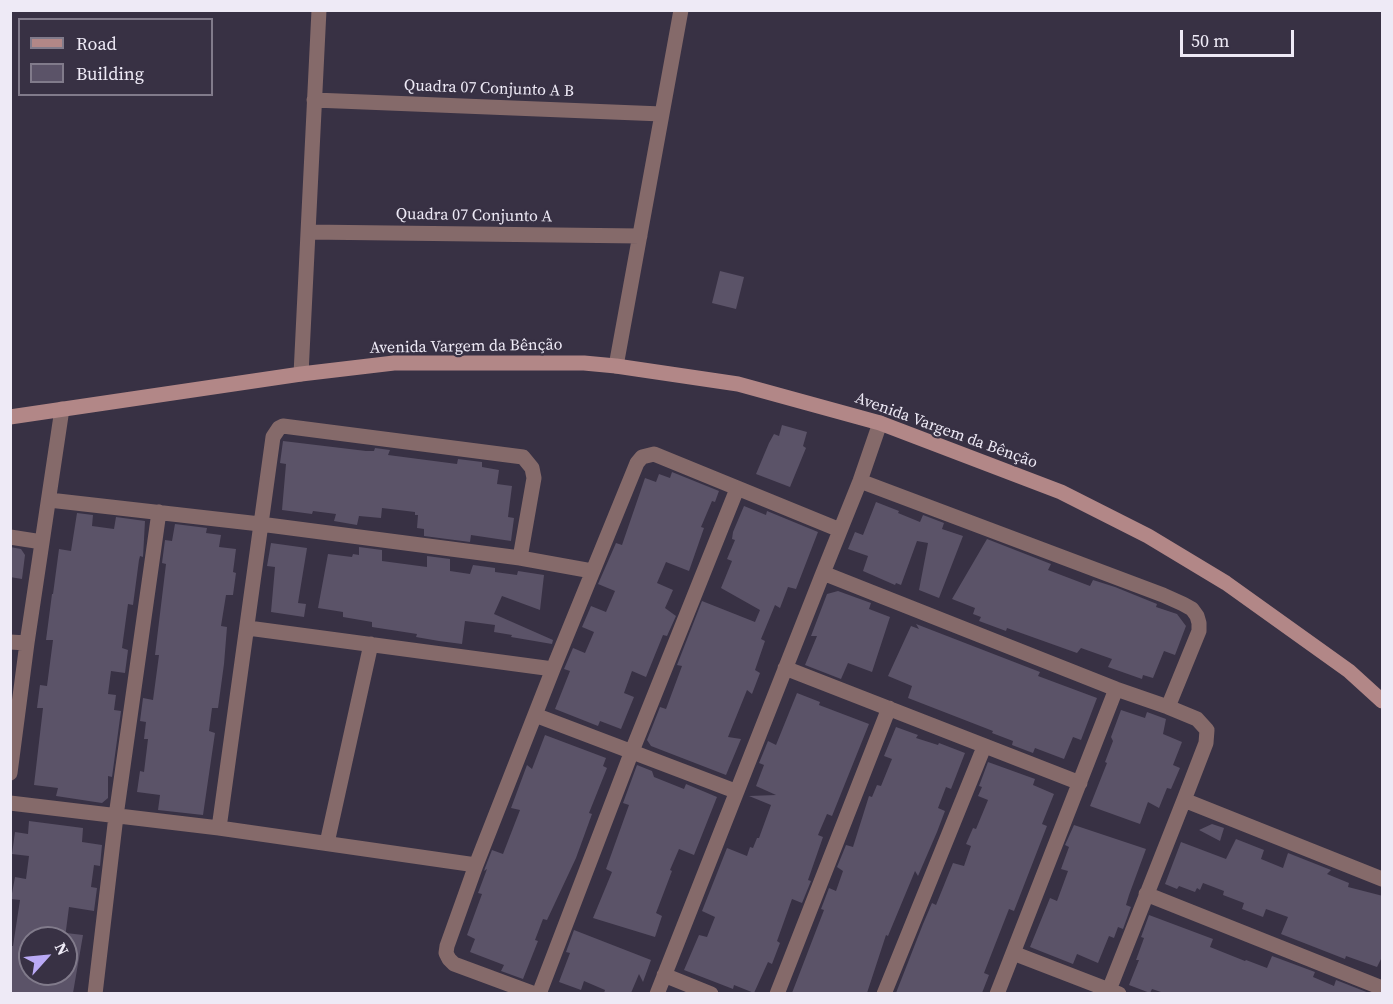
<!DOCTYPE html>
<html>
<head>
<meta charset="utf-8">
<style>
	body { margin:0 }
	#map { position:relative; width:1393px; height:1004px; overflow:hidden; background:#383144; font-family:"Source Serif 4",serif }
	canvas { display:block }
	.frame { position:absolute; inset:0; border:12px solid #eeeaf6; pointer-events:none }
	.legend { position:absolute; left:18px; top:18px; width:195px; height:78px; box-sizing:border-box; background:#383144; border:2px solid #817b8b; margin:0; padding:8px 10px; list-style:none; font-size:18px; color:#eeeaf6 }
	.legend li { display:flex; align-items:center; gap:12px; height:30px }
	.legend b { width:30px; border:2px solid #817b8b }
	.north { position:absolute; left:18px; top:926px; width:60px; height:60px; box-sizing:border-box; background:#383144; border:2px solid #817b8b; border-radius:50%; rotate:63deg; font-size:16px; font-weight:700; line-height:24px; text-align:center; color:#eeeaf6 }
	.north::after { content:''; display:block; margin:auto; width:21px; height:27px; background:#baaaf6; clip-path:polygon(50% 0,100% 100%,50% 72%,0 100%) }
	.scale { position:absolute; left:1180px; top:30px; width:114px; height:27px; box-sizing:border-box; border:3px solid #eeeaf6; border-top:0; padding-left:8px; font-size:18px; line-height:21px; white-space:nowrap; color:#eeeaf6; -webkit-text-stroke:4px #383144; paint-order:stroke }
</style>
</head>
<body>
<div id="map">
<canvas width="1393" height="1004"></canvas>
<div class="frame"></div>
<ul class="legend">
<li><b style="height:8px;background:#b28787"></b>Road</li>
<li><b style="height:16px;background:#5b5368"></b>Building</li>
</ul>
<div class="north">N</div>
<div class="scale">50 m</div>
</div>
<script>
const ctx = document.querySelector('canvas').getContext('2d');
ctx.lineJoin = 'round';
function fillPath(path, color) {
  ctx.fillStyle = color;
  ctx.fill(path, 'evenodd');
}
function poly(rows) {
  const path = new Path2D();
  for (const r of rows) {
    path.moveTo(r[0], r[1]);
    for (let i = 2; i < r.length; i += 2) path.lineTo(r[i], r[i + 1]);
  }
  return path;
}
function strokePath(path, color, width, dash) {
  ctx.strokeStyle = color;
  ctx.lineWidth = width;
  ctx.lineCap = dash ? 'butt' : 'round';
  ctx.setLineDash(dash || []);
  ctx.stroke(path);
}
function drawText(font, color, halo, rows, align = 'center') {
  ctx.font = font + ' "Source Serif 4",serif';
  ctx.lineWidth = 4.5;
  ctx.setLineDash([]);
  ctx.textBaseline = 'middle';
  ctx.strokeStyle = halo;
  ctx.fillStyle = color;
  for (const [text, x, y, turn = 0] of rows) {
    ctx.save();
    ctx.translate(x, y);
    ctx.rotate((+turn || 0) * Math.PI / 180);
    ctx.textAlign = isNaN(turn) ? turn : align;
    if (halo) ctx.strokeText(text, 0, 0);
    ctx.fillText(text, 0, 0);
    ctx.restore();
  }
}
fillPath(poly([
	[720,271,744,277,736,309,712,303],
	[782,425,807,432,803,446,806,448,790,487,756,474,769,443,774,434,779,436],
	[283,441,366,451,374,451,375,448,390,450,388,455,457,464,458,459,482,462,482,467,499,470,497,484,512,486,508,517,514,518,511,541,471,535,470,542,424,536,424,529,417,528,418,515,415,515,415,512,382,508,381,518,359,516,357,525,334,521,336,514,313,511,312,514,282,510,286,464,280,463],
	[672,472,719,491,715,502,712,501,701,527,704,528,689,571,666,562,657,583,673,590,665,608,676,616,667,636,663,635,646,677,632,671,624,693,634,697,621,729,600,721,598,726,555,709,570,671,564,669,573,648,585,653,594,632,582,627,591,606,606,612,615,591,598,584,616,543,622,545,645,478,656,482,659,474,670,478],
	[876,502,899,511,898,513,920,522,923,515,944,523,942,529,963,536,939,598,919,590,928,543,917,541,901,585,896,583,895,585,863,571,868,556,848,549,855,532,863,535],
	[744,506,766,515,767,511,818,532,796,589,788,587,780,608,775,605,761,639,765,641,755,670,760,673,752,694,747,690,728,737,741,739,726,775,651,746,647,740,660,707,666,709,682,666,677,665,702,601,755,622,760,610,721,588,732,561,727,559,735,540,732,539,733,532],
	[77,513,93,515,92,526,114,529,116,517,145,521,143,557,140,556,139,560,133,605,128,604,122,648,128,650,125,673,111,671,108,694,116,695,114,710,121,711,112,777,108,776,108,798,102,803,56,796,58,788,34,785,43,708,37,708,40,685,47,686,53,640,46,640,52,594,53,594,59,549,71,551],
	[175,524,207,528,206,533,221,535,219,547,236,549,233,572,236,573,233,595,226,595,221,626,227,627,224,664,218,708,212,708,209,731,215,733,203,815,158,810,160,795,137,792,140,771,144,772,148,739,144,739,146,722,140,721,143,698,153,700,159,655,155,655,166,564,162,563,165,540,172,541],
	[987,539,1051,564,1048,570,1090,586,1093,580,1115,587,1157,604,1156,607,1177,614,1186,626,1175,655,1164,651,1153,678,1143,675,1142,679,1108,667,1112,659,1081,648,1077,653,1007,628,1006,631,979,621,981,617,973,614,975,608,952,599],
	[271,543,307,548,298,603,306,604,304,617,271,612,275,567,267,566],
	[10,547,21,549,25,555,22,579,10,577],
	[359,547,382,550,382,561,427,567,427,556,450,559,450,571,470,574,473,565,495,568,495,572,517,575,518,571,544,575,540,610,502,596,494,614,553,640,552,644,511,637,512,635,494,632,495,625,465,621,462,644,439,641,416,637,417,634,372,627,372,622,343,617,343,612,318,608,328,554,352,557,353,554,359,555],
	[838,591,871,603,869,609,890,617,872,672,848,663,841,679,805,665,817,636,811,636,827,594],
	[916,624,1040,672,1038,676,1097,698,1081,740,1073,737,1064,759,1035,748,1033,753,1012,745,1013,741,992,733,993,731,908,698,912,686,888,676,911,626,919,629],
	[797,693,820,702,819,705,869,724,832,816,827,814,818,835,823,837,808,880,811,881,802,903,792,899,777,941,780,943,772,964,768,962,754,993,734,985,733,989,684,970,699,935,707,937,715,917,702,911,727,848,747,856,750,847,753,848,757,838,759,838,771,805,749,796,776,795,756,786,764,765,759,763,768,741,776,745],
	[1121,710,1145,718,1147,712,1166,719,1163,734,1182,742,1173,765,1180,768,1171,789,1167,788,1159,808,1148,802,1140,824,1090,806,1107,763,1105,762,1113,741,1111,737],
	[896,727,918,735,916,738,938,745,939,743,965,753,951,789,946,787,938,808,945,811,937,832,918,876,915,871,888,936,886,935,867,993,792,993,824,910,821,909,829,888,836,891,843,871,837,867,846,845,853,847,869,796,872,797,877,785,881,786,892,759,884,756],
	[545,735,606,758,603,766,607,768,589,813,592,814,576,858,547,920,543,919,535,940,538,941,523,979,501,971,504,965,470,952,475,939,467,935,482,894,478,893,487,869,484,871,485,868,492,850,503,854,520,810,511,808,527,765,532,769],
	[988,762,1035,779,1033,785,1054,794,1042,824,1047,826,1014,911,1009,909,984,973,989,975,982,993,896,993,923,924,932,903,936,905,953,863,964,866,971,846,966,844,973,828,976,829,988,800,978,796,982,787,979,786],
	[637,765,652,771,654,777,684,789,686,784,717,797,694,855,679,849,670,870,672,871,656,913,662,916,655,937,593,918,612,872,606,869,629,805,623,803],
	[29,821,83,828,82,842,102,845,100,866,94,865,91,887,97,888,94,911,69,907,65,938,30,938,30,974,66,974,66,933,83,935,73,993,10,993,10,946,13,946,20,900,11,899,15,877,26,879,29,856,12,854,15,832,28,834],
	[1212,824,1224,828,1220,841,1199,830],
	[1074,825,1146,849,1129,895,1126,905,1131,907,1123,929,1118,927,1114,938,1109,936,1098,963,1077,954,1073,964,1030,947,1050,898,1057,901,1068,871,1061,869,1069,847,1065,845],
	[1236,839,1264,850,1261,859,1283,868,1288,853,1331,870,1327,874,1349,883,1348,887,1383,896,1383,955,1377,967,1346,956,1345,959,1281,934,1288,917,1266,909,1263,917,1242,909,1244,903,1223,895,1224,891,1203,883,1200,890,1197,888,1195,892,1179,886,1177,889,1165,884,1181,842,1226,859],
	[1149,915,1213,939,1210,947,1245,961,1246,960,1267,968,1272,956,1315,972,1313,977,1334,986,1336,980,1369,993,1164,993,1152,989,1150,993,1129,985,1139,960,1136,960,1144,938,1141,937],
	[574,930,651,960,643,982,639,974,631,993,604,993,605,990,584,981,581,990,559,982,570,953,566,952]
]), '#5b5368');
strokePath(poly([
	[314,100,662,114],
	[308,232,640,236],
	[616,366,681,10],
	[301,374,319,10],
	[880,423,860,481,823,573,1116,689,1168,707,1197,719,1207,730,1206,743,1184,800,1109,990,1119,994],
	[860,481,1163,595,1183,604,1192,609,1197,616,1199,623,1199,631,1168,707],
	[49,500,260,524,520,558,592,571],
	[10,537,42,542],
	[248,628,553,669],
	[10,642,27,643],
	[785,668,1080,783],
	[535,715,735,791],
	[10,773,27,643,62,409],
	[1184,800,1382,879],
	[10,803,219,828,476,865],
	[219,828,273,437,279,428,283,426,523,457,532,468,534,478,520,558],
	[327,843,371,644],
	[1146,894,1382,988],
	[1013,953,1116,689],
	[664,975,711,994],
	[95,994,116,816,159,512],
	[535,994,454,964,449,959,446,953,447,946,476,865,553,669,637,463,642,457,654,454,840,530],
	[539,994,632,751,737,489],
	[657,994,823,573],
	[777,994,889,708],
	[884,994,984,747],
	[997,994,1013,953,1109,990]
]), '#856a6a', 15);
strokePath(poly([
	[10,417,301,374,394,363,584,363,616,366,738,384,880,423,1061,492,1148,536,1226,583,1349,671,1382,701]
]), '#b28787', 15);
drawText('16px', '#eeeaf6', '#383144', [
	["Quadra 07 Conjunto A B",489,89,2],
	["Quadra 07 Conjunto A",474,216,1],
	["Avenida Vargem da Bênção",466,347,-1],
	["Avenida Vargem da Bênção",946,431,20]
]);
</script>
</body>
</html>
